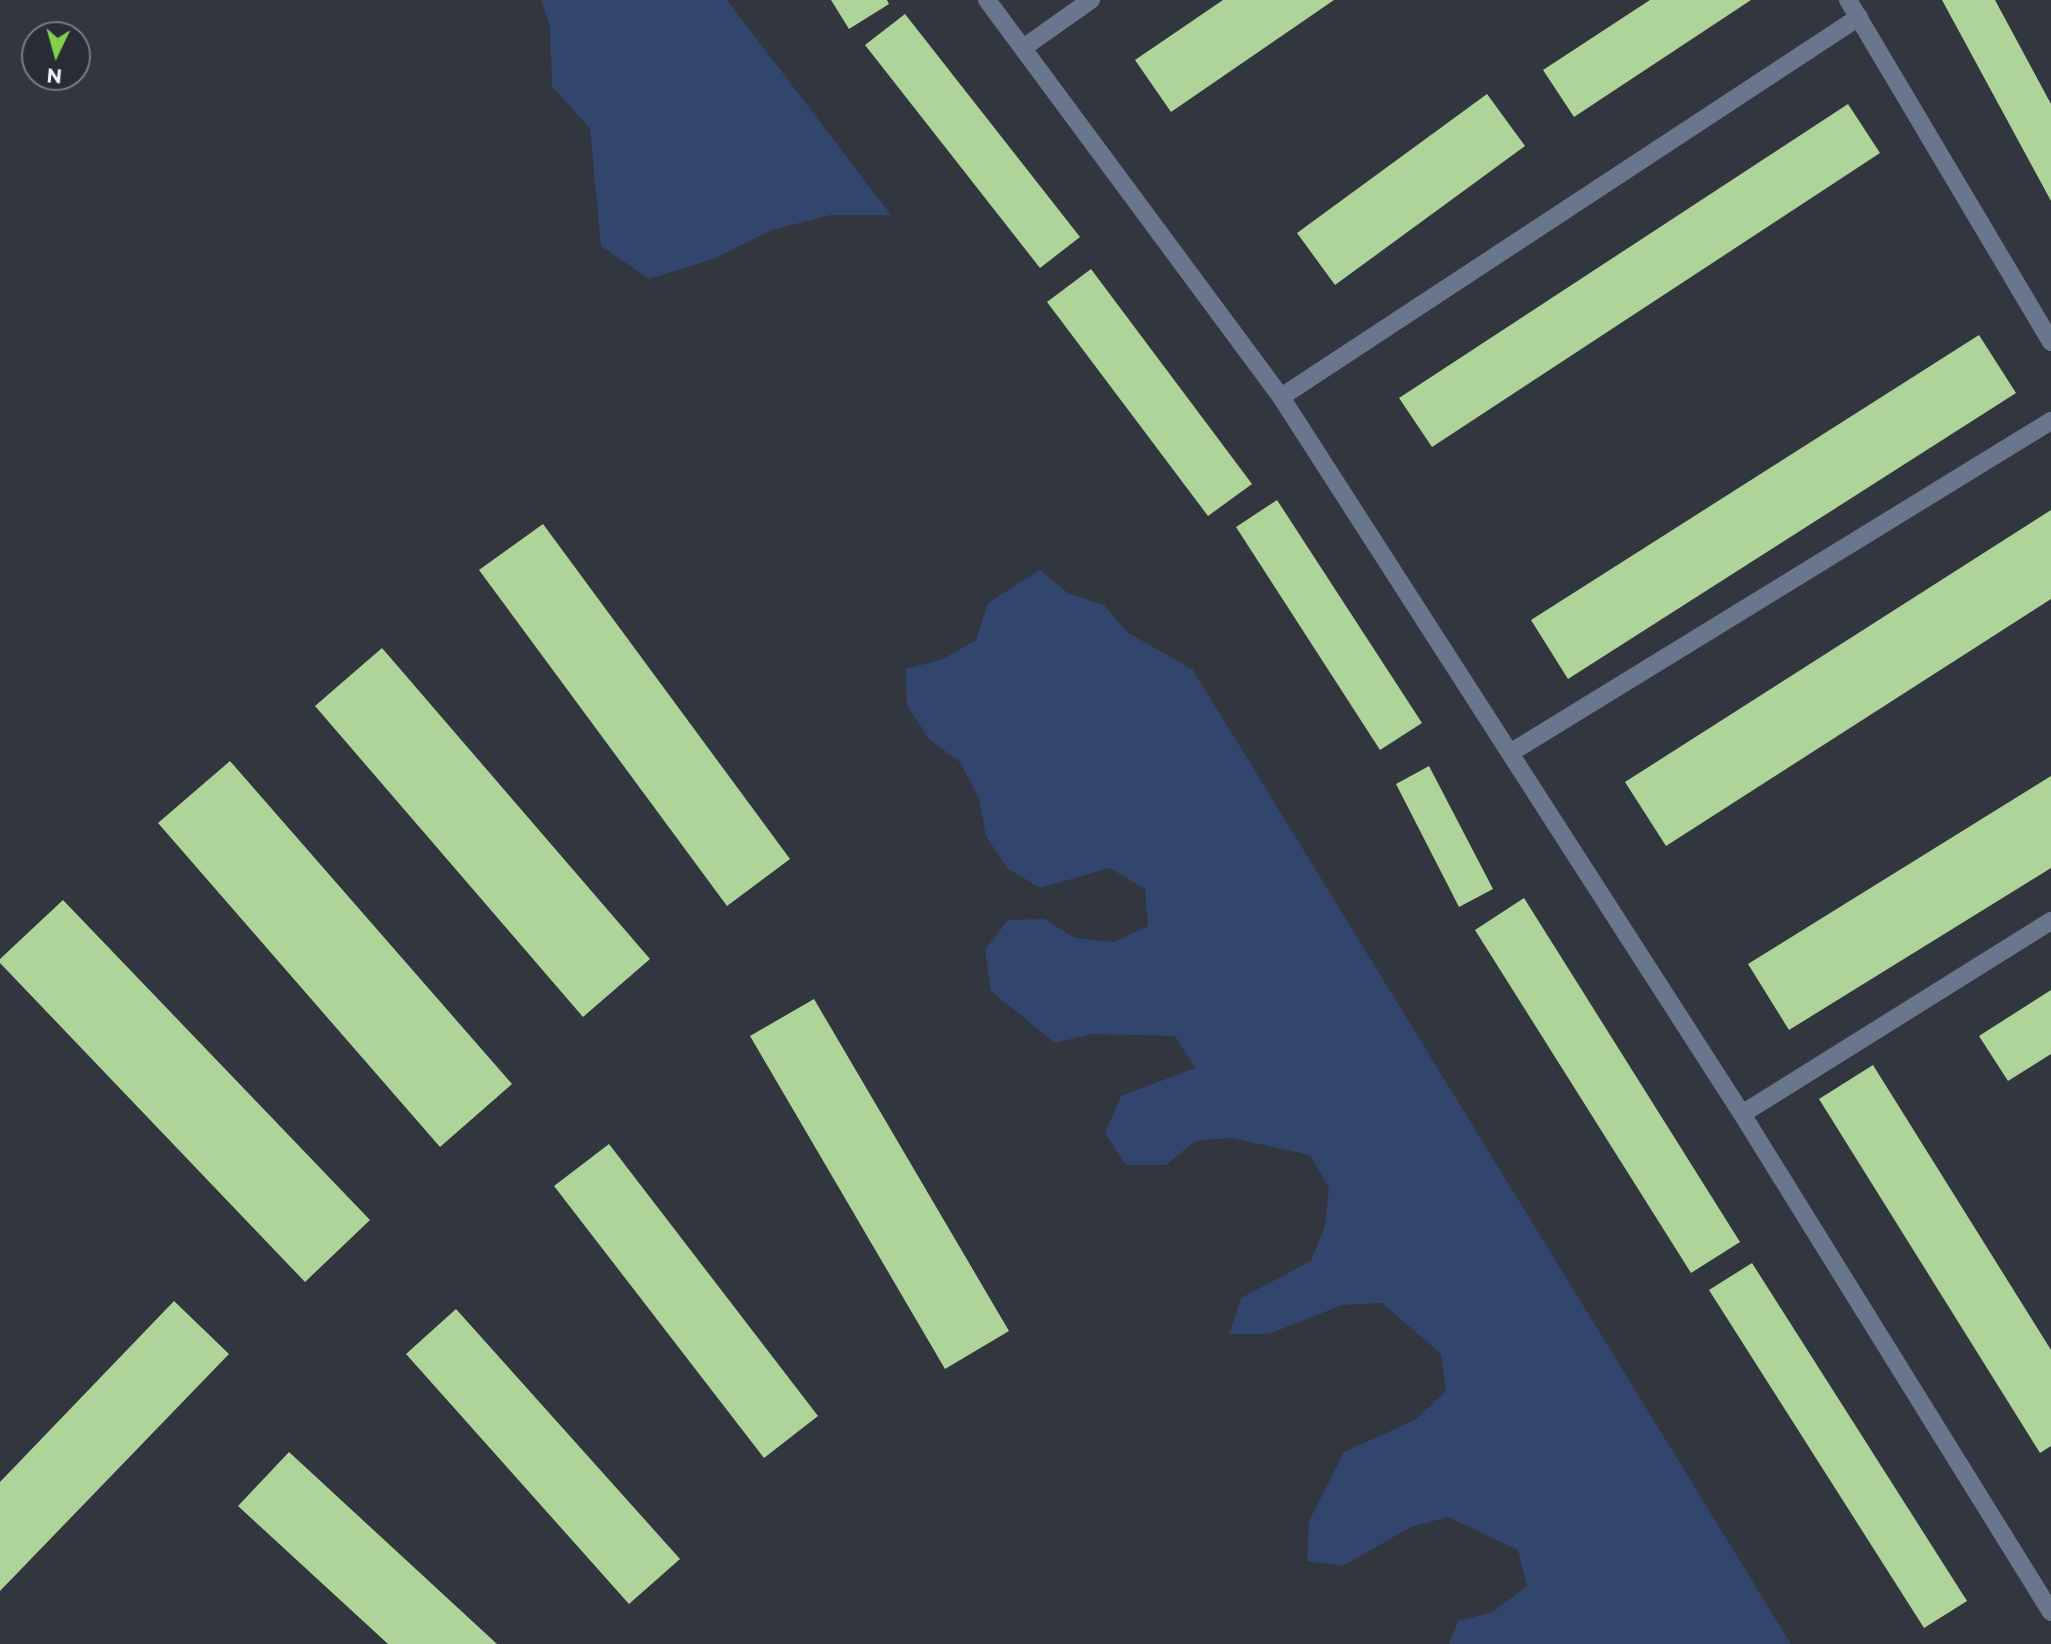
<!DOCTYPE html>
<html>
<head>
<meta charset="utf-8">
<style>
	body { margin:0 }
	#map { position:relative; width:2051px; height:1644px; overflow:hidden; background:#32363f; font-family:Montserrat,sans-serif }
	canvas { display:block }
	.north { position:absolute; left:21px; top:21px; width:70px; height:70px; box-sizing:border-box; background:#282c35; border:2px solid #777b83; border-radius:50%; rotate:185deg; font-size:19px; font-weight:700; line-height:28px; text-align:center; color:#eef1f7 }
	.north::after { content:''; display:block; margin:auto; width:24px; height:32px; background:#84cf4d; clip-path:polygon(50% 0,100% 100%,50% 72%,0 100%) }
</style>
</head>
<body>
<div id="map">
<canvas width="2051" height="1644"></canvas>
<div class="north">N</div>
</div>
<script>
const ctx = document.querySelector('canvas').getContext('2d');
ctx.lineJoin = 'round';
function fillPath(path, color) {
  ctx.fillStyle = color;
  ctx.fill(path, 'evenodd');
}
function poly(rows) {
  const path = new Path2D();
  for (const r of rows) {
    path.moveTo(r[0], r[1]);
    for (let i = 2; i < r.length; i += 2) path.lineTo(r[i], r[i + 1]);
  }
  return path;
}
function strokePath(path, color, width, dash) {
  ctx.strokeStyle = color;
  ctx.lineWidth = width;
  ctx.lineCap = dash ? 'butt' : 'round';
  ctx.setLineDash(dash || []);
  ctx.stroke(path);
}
fillPath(poly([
	[541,0,727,0,891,215,831,215,772,230,713,259,649,279,601,246,590,129,552,86,550,26],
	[1040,570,1069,594,1104,605,1127,632,1193,670,1791,1644,1449,1644,1458,1621,1493,1612,1527,1586,1518,1550,1448,1517,1411,1527,1343,1566,1307,1561,1309,1521,1344,1452,1415,1420,1446,1391,1441,1354,1382,1303,1342,1305,1269,1334,1229,1334,1241,1298,1311,1261,1325,1226,1329,1188,1310,1155,1231,1138,1195,1141,1166,1165,1126,1165,1105,1133,1121,1096,1195,1068,1175,1036,1092,1034,1055,1043,991,991,985,950,1008,920,1044,919,1075,938,1114,942,1148,926,1145,889,1110,868,1040,888,1007,868,986,836,979,798,960,762,929,739,907,705,906,669,943,659,976,640,988,603]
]), '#32456d');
fillPath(poly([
	[831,0,887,0,889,4,849,29],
	[1223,0,1334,0,1171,112,1135,60],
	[1650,0,1751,0,1574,117,1543,70],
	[1942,0,1995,0,2051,104,2051,201],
	[905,14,1080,237,1040,268,865,45],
	[1487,94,1525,146,1335,285,1297,233],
	[1848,104,1880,153,1432,447,1399,398],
	[1091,269,1252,484,1208,516,1047,302],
	[1979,335,2016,393,1568,679,1531,620],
	[1277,500,1422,723,1380,750,1236,527],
	[2051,510,2051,599,1666,846,1625,782],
	[543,524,790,859,727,906,479,570],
	[382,648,650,959,583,1017,315,706],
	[230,761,512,1084,440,1147,158,823],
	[1429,766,1493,889,1459,907,1396,784],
	[2051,776,2051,868,1789,1030,1748,964],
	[1524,898,1740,1242,1691,1273,1475,930],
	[63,900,370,1220,305,1282,0,963,0,959],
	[2051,990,2051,1054,2008,1081,1979,1036],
	[814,999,1009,1331,945,1369,750,1036],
	[1873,1065,2051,1350,2051,1446,2040,1453,1819,1099],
	[609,1144,818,1416,764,1458,554,1186],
	[1752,1263,1967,1601,1924,1628,1709,1290],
	[174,1301,229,1354,0,1591,0,1482],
	[456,1309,680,1559,629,1604,406,1354],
	[289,1452,497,1644,388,1644,238,1506]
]), '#afd49a');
strokePath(poly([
	[987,0,1281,397,1742,1114,2051,1612],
	[1848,0,2051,342],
	[1023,48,1091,0],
	[1281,397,1859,17],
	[1510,753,2051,421],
	[1742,1114,2051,921]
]), '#6a768e', 18);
</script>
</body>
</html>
